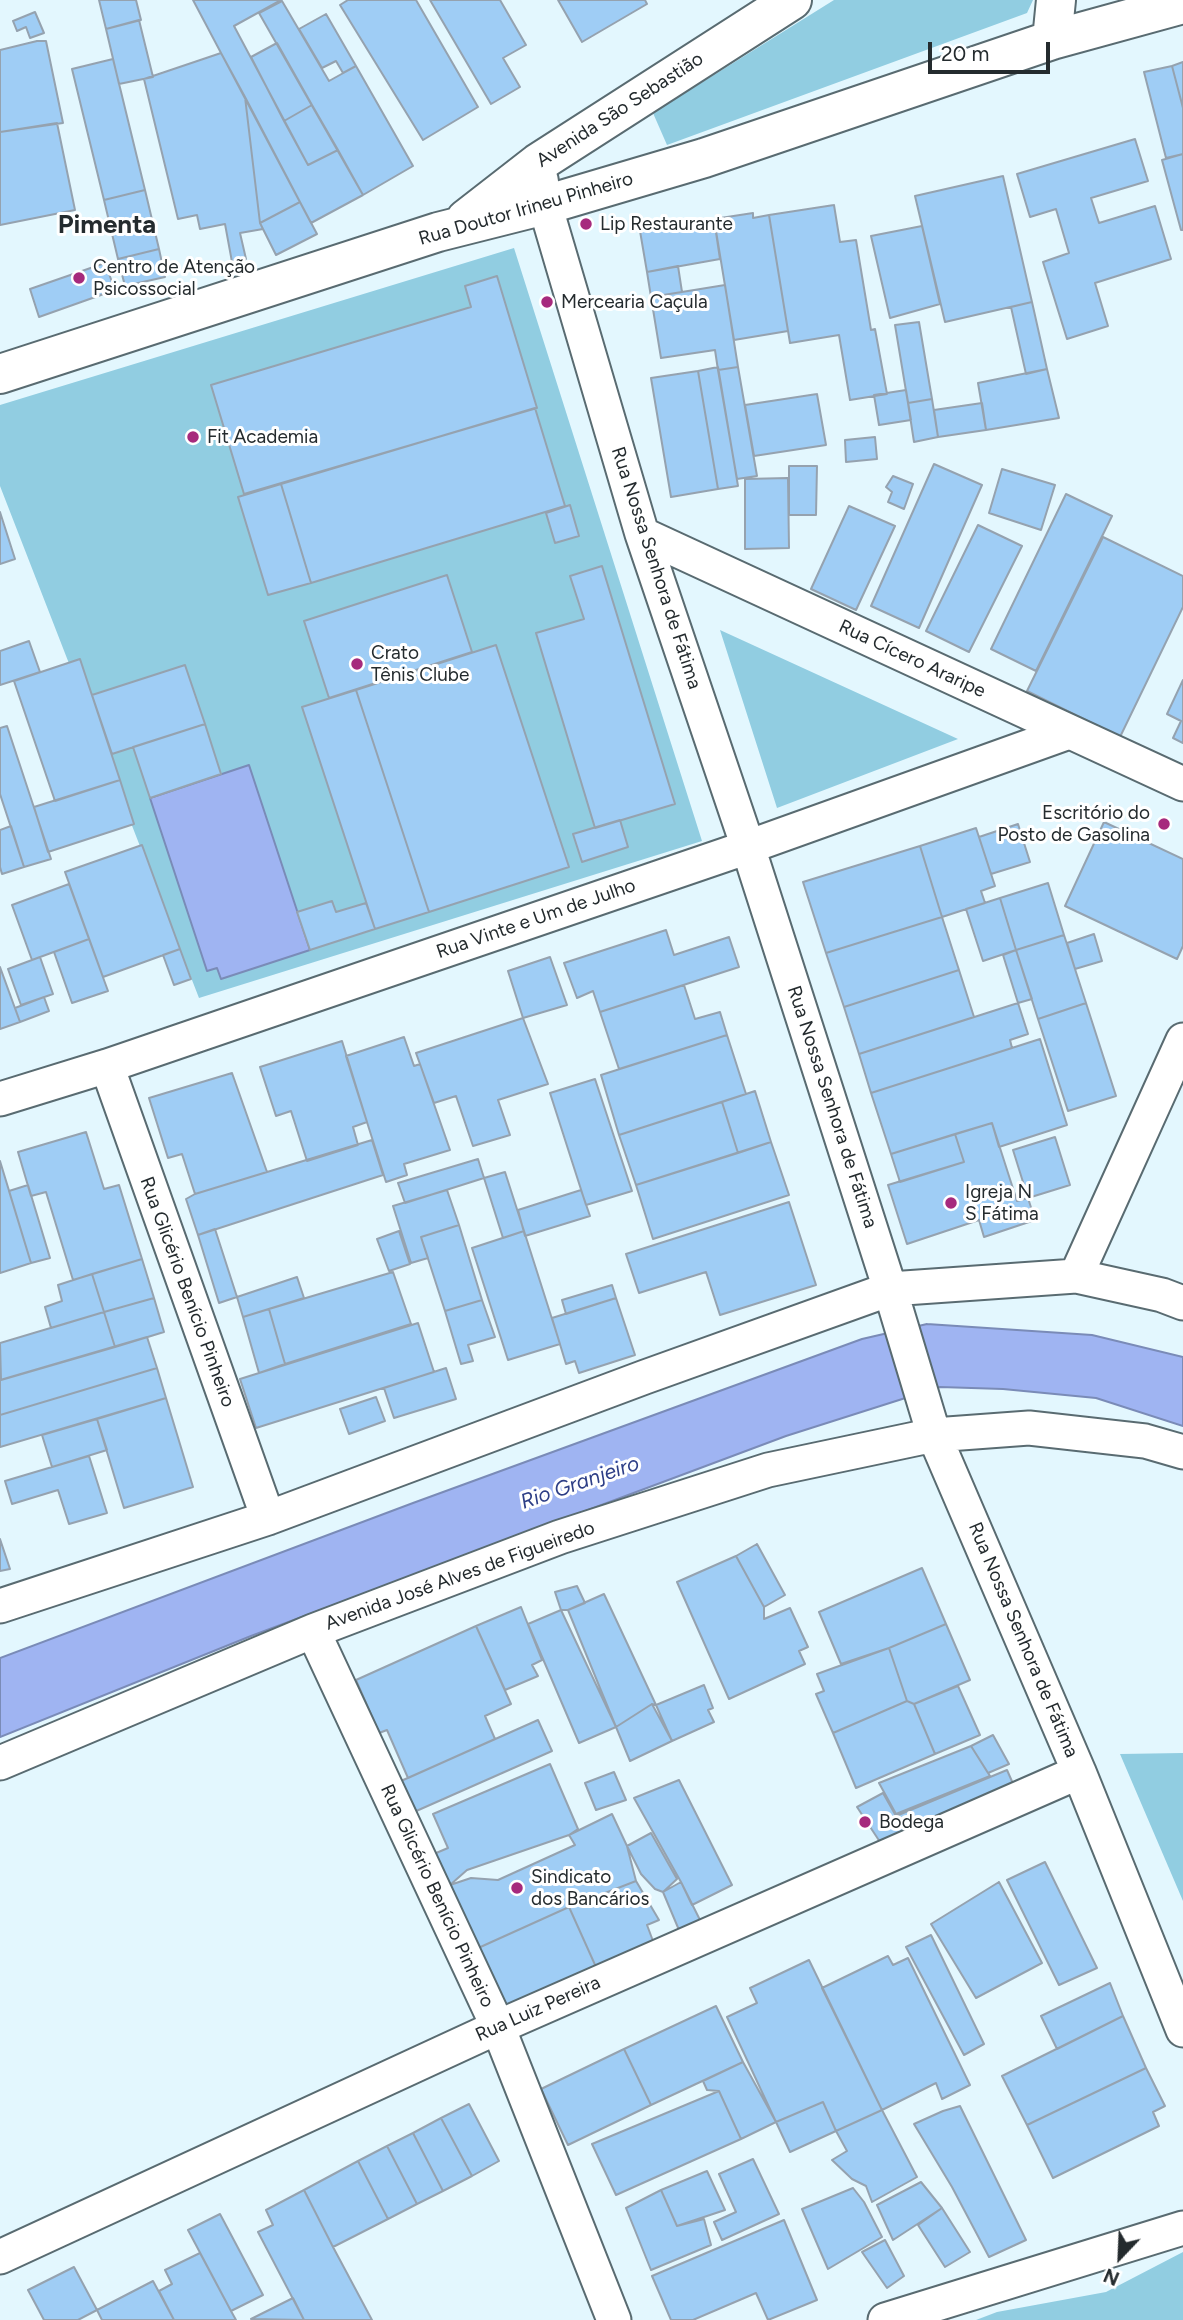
<!DOCTYPE html>
<html>
<head>
<meta charset="utf-8">
<style>
	body { margin:0 }
	#map { position:relative; width:1183px; height:2320px; overflow:hidden; background:#e3f7fe; font-family:Figtree,sans-serif }
	canvas { display:block }
	.north { position:absolute; left:1085px; top:2222px; width:70px; height:70px; -webkit-text-stroke:5px #fff; paint-order:stroke; rotate:203deg; font-size:19px; font-weight:700; line-height:28px; text-align:center; color:#242b2e }
	.north::after { content:''; display:block; margin:auto; width:24px; height:32px; background:#242b2e; clip-path:polygon(50% 0,100% 100%,50% 72%,0 100%) }
	.scale { position:absolute; left:928px; top:42px; width:122px; height:32px; box-sizing:border-box; border:4px solid #242b2e; border-top:0; padding-left:9px; font-size:21px; line-height:24px; white-space:nowrap; color:#242b2e; -webkit-text-stroke:5px #fff; paint-order:stroke }
</style>
</head>
<body>
<div id="map">
<canvas width="1183" height="2320"></canvas>
<div class="north">N</div>
<div class="scale">20 m</div>
</div>
<script>
const ctx = document.querySelector('canvas').getContext('2d');
ctx.lineJoin = 'round';
function fillPath(path, color) {
  ctx.fillStyle = color;
  ctx.fill(path, 'evenodd');
}
function poly(rows) {
  const path = new Path2D();
  for (const r of rows) {
    path.moveTo(r[0], r[1]);
    for (let i = 2; i < r.length; i += 2) path.lineTo(r[i], r[i + 1]);
  }
  return path;
}
function strokePath(path, color, width, dash) {
  ctx.strokeStyle = color;
  ctx.lineWidth = width;
  ctx.lineCap = dash ? 'butt' : 'round';
  ctx.setLineDash(dash || []);
  ctx.stroke(path);
}
function drawText(font, color, halo, rows, align = 'center') {
  ctx.font = font + ' Figtree,sans-serif';
  ctx.lineWidth = 6;
  ctx.setLineDash([]);
  ctx.textBaseline = 'middle';
  ctx.strokeStyle = halo;
  ctx.fillStyle = color;
  for (const [text, x, y, turn = 0] of rows) {
    ctx.save();
    ctx.translate(x, y);
    ctx.rotate((+turn || 0) * Math.PI / 180);
    ctx.textAlign = isNaN(turn) ? turn : align;
    if (halo) ctx.strokeText(text, 0, 0);
    ctx.fillText(text, 0, 0);
    ctx.restore();
  }
}
fillPath(poly([
	[834,0,1033,0,1027,13,667,145,653,113],
	[514,248,702,841,199,998,0,486,0,405],
	[720,630,958,739,777,808],
	[1183,1753,1183,1901,1120,1754],
	[1183,2252,1183,2320,976,2320,997,2312,1106,2292]
]), '#91cde1');
const water = poly([
	[249,765,310,950,221,979,217,968,207,971,150,798,249,765],
	[927,1324,1092,1335,1183,1357,1183,1426,1096,1398,1003,1389,940,1387,786,1436,251,1636,0,1737,0,1658,413,1503,862,1339,927,1324]
]);
fillPath(water, '#9fb4f2');
strokePath(water, '#7a8bb7', 2);
const building = poly([
	[99,0,136,0,141,20,106,29,99,0],
	[193,0,281,0,234,26,308,165,338,150,363,195,311,223,193,0],
	[348,0,416,0,478,107,423,140,340,5,348,0],
	[430,0,500,0,526,45,503,58,520,87,491,104,430,0],
	[558,0,645,0,647,4,582,42,558,0],
	[282,1,329,81,356,66,413,166,363,195,259,13,282,1],
	[35,12,44,33,30,38,26,27,17,31,13,21,35,12],
	[326,14,356,66,343,73,336,61,322,68,299,29,326,14],
	[139,20,153,77,119,84,106,29,139,20],
	[37,41,46,41,63,123,0,132,0,50,37,41],
	[277,43,312,105,284,121,251,57,277,43],
	[221,53,245,97,260,223,263,229,240,233,246,259,232,262,225,224,200,229,197,215,178,219,144,79,221,53],
	[113,59,145,190,104,200,72,69,113,59],
	[1183,62,1183,108,1172,66,1183,62],
	[1172,66,1183,108,1183,154,1166,158,1144,72,1172,66],
	[245,97,300,202,260,223,245,97],
	[312,105,338,150,308,165,284,121,312,105],
	[57,123,75,210,0,225,0,132,57,123],
	[1135,139,1148,181,1091,198,1099,223,1155,206,1171,259,1095,283,1108,326,1067,339,1043,262,1069,253,1056,209,1030,217,1017,174,1135,139],
	[1183,154,1183,230,1181,230,1162,160,1183,154],
	[1003,176,1032,302,945,322,915,196,1003,176],
	[145,190,159,249,118,259,104,200,145,190],
	[300,202,317,234,276,255,260,223,300,202],
	[834,205,840,242,856,240,871,330,875,329,887,394,850,400,839,335,790,343,769,215,834,205],
	[753,213,753,218,769,215,788,331,734,340,714,219,753,213],
	[714,219,720,259,647,272,640,231,714,219],
	[922,226,940,304,890,318,871,236,922,226],
	[159,249,165,277,125,286,118,259,159,249],
	[105,263,115,290,39,317,30,289,105,263],
	[678,266,682,292,651,297,647,272,678,266],
	[497,276,537,408,244,494,211,385,471,307,465,286,497,276],
	[725,285,738,367,718,370,715,350,661,358,651,297,725,285],
	[1032,302,1047,369,1026,374,1011,307,1032,302],
	[919,322,932,399,908,403,895,325,919,322],
	[718,367,738,486,718,489,698,371,718,367],
	[738,367,757,476,737,479,718,370,738,367],
	[1047,369,1059,418,986,430,978,383,1047,369],
	[698,371,718,489,671,497,651,378,698,371],
	[906,390,911,420,879,425,874,395,906,390],
	[817,394,826,445,754,456,745,405,817,394],
	[932,399,938,437,914,442,908,403,932,399],
	[982,403,986,430,938,437,934,410,982,403],
	[535,408,565,506,311,583,281,484,535,408],
	[875,437,877,459,846,462,845,440,875,437],
	[934,464,982,485,919,628,871,606,934,464],
	[789,466,817,466,816,515,789,515,789,466],
	[1002,469,1055,485,1041,530,989,513,1002,469],
	[893,476,913,484,904,509,888,502,892,492,886,487,893,476],
	[788,478,789,548,745,549,745,479,788,478],
	[281,484,311,583,268,595,238,497,281,484],
	[1066,494,1112,516,1036,671,991,649,1066,494],
	[570,505,579,536,555,543,546,513,570,505],
	[849,506,895,526,856,610,811,589,849,506],
	[0,512,15,559,0,564,0,512],
	[978,525,1022,546,969,652,926,631,978,525],
	[1103,537,1183,576,1183,607,1120,737,1027,691,1103,537],
	[602,566,675,804,595,828,536,633,584,619,570,576,602,566],
	[447,575,472,652,329,698,304,621,447,575],
	[29,641,40,672,0,685,0,651,29,641],
	[496,645,569,867,429,912,356,690,496,645],
	[80,659,120,780,55,801,14,681,80,659],
	[185,665,205,724,112,754,92,695,185,665],
	[1183,680,1183,743,1173,738,1181,721,1167,714,1183,680],
	[356,690,429,912,375,929,302,707,356,690],
	[205,724,221,774,150,798,133,747,205,724],
	[7,726,51,859,24,867,0,794,0,728,7,726],
	[120,780,134,824,48,852,34,807,120,780],
	[620,820,628,847,582,862,573,834,620,820],
	[1104,822,1183,859,1183,946,1177,959,1065,906,1104,822],
	[1018,824,1030,862,991,874,979,837,1018,824],
	[11,826,24,867,2,874,0,867,0,830,11,826],
	[976,828,995,886,981,891,985,903,942,917,920,846,976,828],
	[142,845,180,949,103,977,65,872,142,845],
	[920,846,942,917,826,953,803,882,920,846],
	[1048,883,1064,935,1016,950,1000,898,1048,883],
	[69,884,89,939,32,960,12,905,69,884],
	[1000,898,1016,950,983,961,966,909,1000,898],
	[332,901,336,912,366,903,375,929,310,950,297,912,332,901],
	[942,917,959,970,844,1007,826,953,942,917],
	[666,930,674,955,729,937,739,967,600,1012,593,991,577,998,564,963,666,930],
	[1094,934,1102,961,1075,969,1067,943,1094,934],
	[1064,935,1086,1003,1038,1019,1016,950,1064,935],
	[89,939,108,991,72,1003,54,952,89,939],
	[180,949,191,979,174,985,163,955,180,949],
	[1016,950,1032,999,1018,1003,1003,955,1016,950],
	[40,957,53,994,21,1005,8,969,40,957],
	[550,957,567,1005,523,1018,508,971,550,957],
	[0,967,20,1022,0,1029,0,967],
	[959,970,974,1017,859,1054,844,1007,959,970],
	[684,985,695,1019,720,1012,727,1035,619,1069,600,1012,684,985],
	[44,997,49,1011,20,1022,15,1008,44,997],
	[1018,1003,1028,1034,1010,1040,1012,1048,871,1093,859,1054,1018,1003],
	[1086,1003,1116,1096,1068,1111,1038,1019,1086,1003],
	[523,1018,548,1084,498,1100,510,1135,473,1146,456,1096,434,1103,416,1053,523,1018],
	[727,1035,746,1094,619,1135,601,1075,727,1035],
	[404,1037,414,1066,420,1064,450,1150,404,1164,407,1175,386,1182,346,1056,404,1037],
	[1040,1039,1067,1125,999,1147,992,1123,891,1154,871,1093,1040,1039],
	[342,1041,367,1122,353,1127,358,1145,307,1161,291,1111,276,1116,260,1067,342,1041],
	[232,1073,267,1172,195,1194,182,1154,168,1158,149,1098,232,1073],
	[595,1079,632,1191,586,1205,550,1093,595,1079],
	[755,1091,771,1142,738,1153,722,1102,755,1091],
	[722,1102,738,1153,636,1185,619,1135,722,1102],
	[992,1123,1017,1201,1028,1198,1035,1220,984,1237,979,1220,907,1244,888,1185,964,1162,955,1134,992,1123],
	[86,1132,104,1189,119,1185,142,1259,73,1280,46,1192,31,1196,18,1152,86,1132],
	[955,1134,964,1162,900,1182,891,1154,955,1134],
	[1055,1137,1070,1185,1028,1198,1013,1150,1055,1137],
	[372,1140,383,1175,198,1235,186,1199,195,1194,372,1140],
	[771,1142,789,1195,653,1239,636,1185,771,1142],
	[478,1159,484,1178,405,1203,398,1183,478,1159],
	[0,1161,31,1263,0,1273,0,1161],
	[505,1172,524,1231,503,1238,484,1178,505,1172],
	[28,1185,50,1258,31,1263,9,1191,28,1185],
	[447,1190,459,1225,421,1237,428,1258,411,1263,393,1206,447,1190],
	[581,1190,590,1216,525,1236,518,1210,581,1190],
	[789,1202,816,1285,720,1315,706,1272,639,1293,626,1254,789,1202],
	[459,1225,482,1300,445,1311,421,1237,459,1225],
	[215,1229,237,1297,219,1303,198,1235,215,1229],
	[399,1231,410,1264,389,1271,377,1239,399,1231],
	[524,1231,560,1344,508,1360,472,1248,524,1231],
	[142,1259,154,1298,104,1312,92,1274,142,1259],
	[393,1272,411,1324,285,1364,269,1309,393,1272],
	[92,1274,104,1312,51,1328,45,1307,62,1301,58,1285,92,1274],
	[297,1277,304,1298,243,1317,237,1297,297,1277],
	[612,1285,616,1298,566,1314,562,1300,612,1285],
	[154,1298,164,1332,115,1347,104,1312,154,1298],
	[616,1298,635,1355,579,1373,575,1361,566,1364,552,1318,616,1298],
	[482,1300,495,1337,468,1345,473,1361,461,1364,445,1311,482,1300],
	[269,1309,285,1364,259,1373,243,1317,269,1309],
	[104,1312,115,1347,1,1380,0,1343,104,1312],
	[418,1323,434,1372,256,1428,240,1379,418,1323],
	[147,1337,157,1368,0,1415,0,1380,147,1337],
	[157,1368,166,1398,0,1447,0,1415,157,1368],
	[446,1368,456,1399,394,1418,384,1388,446,1368],
	[376,1397,385,1421,349,1434,340,1409,376,1397],
	[166,1398,193,1487,124,1508,97,1419,166,1398],
	[97,1419,107,1450,52,1467,42,1435,97,1419],
	[89,1456,107,1513,69,1524,58,1490,12,1504,5,1481,89,1456],
	[0,1539,10,1569,0,1571,0,1539],
	[757,1544,785,1595,764,1607,736,1556,757,1544],
	[736,1556,764,1607,764,1619,790,1608,808,1647,799,1651,805,1664,729,1699,677,1582,736,1556],
	[922,1568,946,1624,889,1648,841,1664,819,1612,922,1568],
	[577,1586,585,1603,568,1610,561,1610,555,1592,577,1586],
	[604,1594,656,1705,652,1704,616,1727,568,1610,604,1594],
	[521,1607,542,1660,532,1665,538,1676,505,1690,476,1626,521,1607],
	[561,1610,616,1727,579,1743,528,1624,561,1610],
	[946,1624,970,1680,914,1704,907,1701,889,1648,946,1624],
	[476,1626,511,1704,485,1716,495,1739,408,1778,387,1730,379,1733,356,1680,476,1626],
	[889,1648,907,1701,833,1733,816,1694,824,1691,817,1674,889,1648],
	[704,1685,713,1708,708,1710,714,1722,672,1741,656,1705,704,1685],
	[958,1686,980,1735,935,1754,914,1704,958,1686],
	[907,1701,914,1704,935,1754,856,1788,833,1733,907,1701],
	[652,1704,672,1741,630,1761,616,1727,652,1704],
	[538,1720,552,1751,414,1812,401,1781,538,1720],
	[993,1735,1009,1764,988,1773,971,1746,993,1735],
	[971,1746,990,1776,896,1814,879,1783,971,1746],
	[550,1764,578,1829,569,1835,467,1870,450,1885,429,1856,448,1848,433,1814,550,1764],
	[1007,1770,1018,1795,882,1845,857,1807,883,1793,896,1816,1007,1770],
	[614,1772,626,1800,596,1810,585,1783,614,1772],
	[679,1780,732,1885,692,1905,681,1882,634,1798,679,1780],
	[612,1814,627,1846,636,1881,569,1907,476,1949,450,1885,471,1878,498,1880,575,1845,569,1835,612,1814],
	[651,1833,677,1879,663,1892,655,1889,641,1874,627,1846,651,1833],
	[1045,1862,1097,1968,1059,1985,1007,1880,1045,1862],
	[636,1881,659,1920,647,1925,653,1941,596,1967,569,1907,636,1881],
	[681,1882,700,1920,679,1930,663,1892,681,1882],
	[999,1882,1042,1963,976,1998,931,1924,999,1882],
	[569,1907,596,1967,503,2008,476,1949,569,1907],
	[931,1935,984,2044,964,2055,906,1947,931,1935],
	[888,1956,893,1965,908,1958,970,2085,942,2099,936,2083,882,2110,822,1988,888,1956],
	[809,1960,882,2110,836,2131,823,2102,776,2122,727,2017,757,2003,750,1988,809,1960],
	[1110,1983,1123,2016,1057,2049,1041,2016,1110,1983],
	[716,2006,743,2062,651,2105,624,2049,716,2006],
	[1123,2016,1146,2068,1027,2125,1002,2076,1123,2016],
	[624,2049,651,2105,568,2145,541,2089,624,2049],
	[743,2062,776,2122,741,2139,719,2091,707,2090,703,2081,743,2062],
	[1146,2068,1165,2106,1153,2112,1159,2126,1053,2178,1027,2125,1146,2068],
	[719,2091,741,2139,616,2195,592,2144,719,2091],
	[823,2102,836,2131,790,2152,776,2122,823,2102],
	[469,2104,499,2161,472,2176,441,2118,469,2104],
	[960,2106,1026,2240,989,2257,952,2187,914,2124,943,2111,960,2106],
	[882,2110,917,2177,872,2202,866,2186,852,2179,832,2160,847,2151,836,2131,882,2110],
	[441,2118,472,2176,443,2191,413,2133,441,2118],
	[413,2133,443,2191,417,2204,387,2146,413,2133],
	[387,2146,417,2204,388,2219,358,2161,387,2146],
	[753,2159,779,2214,722,2240,714,2222,736,2212,719,2174,753,2159],
	[358,2161,388,2219,333,2247,304,2190,358,2161],
	[707,2171,725,2210,677,2226,661,2190,707,2171],
	[921,2182,942,2208,893,2240,877,2205,921,2182],
	[853,2188,864,2202,882,2237,828,2269,802,2209,853,2188],
	[304,2190,333,2247,372,2320,304,2320,258,2232,273,2225,266,2210,304,2190],
	[661,2190,677,2226,704,2219,711,2245,651,2270,626,2208,661,2190],
	[942,2208,970,2252,945,2267,918,2225,942,2208],
	[220,2214,263,2295,231,2311,188,2230,220,2214],
	[784,2220,817,2300,768,2320,756,2293,693,2320,671,2320,652,2276,784,2220],
	[885,2240,904,2276,887,2288,862,2252,885,2240],
	[200,2253,231,2311,236,2320,174,2320,159,2291,172,2284,165,2270,200,2253],
	[74,2267,97,2310,78,2320,44,2320,28,2290,74,2267],
	[153,2281,174,2320,102,2320,97,2310,153,2281],
	[293,2298,304,2320,251,2319,293,2298]
]);
fillPath(building, '#9fcdf5');
strokePath(building, '#95a2af', 2);
const minor = poly([
	[541,179,545,205,642,534,748,847,890,1289,934,1435,1079,1772,1183,2030],
	[642,534,1183,784],
	[107,1066,268,1518],
	[0,1099,107,1066,748,847,1069,732],
	[1076,1276,1183,1040],
	[0,1606,268,1518,645,1377,890,1289,1076,1276,1162,1295,1183,1303],
	[313,1631,498,2027,614,2320],
	[0,1763,313,1631,560,1537,768,1470,934,1435,1029,1428,1145,1441,1183,1452],
	[0,2257,498,2027,1079,1772],
	[885,2320,1183,2228]
]);
const tertiary = poly([
	[1052,40,1056,0],
	[466,219,538,163,792,0],
	[0,374,438,232,545,205,704,158,1052,40,1183,4]
]);
strokePath(minor, '#596b71', 37);
strokePath(tertiary, '#596b71', 42);
strokePath(minor, '#fff', 33);
strokePath(tertiary, '#fff', 38);
for (const [x, y, r, color] of [
	[586,224,7,"#a62a7d"],
	[79,278,7,"#a62a7d"],
	[547,302,7,"#a62a7d"],
	[193,437,7,"#a62a7d"],
	[357,664,7,"#a62a7d"],
	[1164,824,7,"#a62a7d"],
	[951,1203,7,"#a62a7d"],
	[865,1822,7,"#a62a7d"],
	[517,1888,7,"#a62a7d"]
]) {
  const dot = new Path2D();
  dot.arc(x, y, r, 0, 2 * Math.PI);
  ctx.fillStyle = color;
  ctx.fill(dot);
  strokePath(dot, '#fff', 2.5);
}
drawText('19px', '#242b2e', '#fff', [
	["Avenida São Sebastião",620,110,-33],
	["Rua Doutor Irineu Pinheiro",526,209,-16],
	["Rua Nossa Senhora de Fátima",656,568,72],
	["Rua Cícero Araripe",912,659,25],
	["Rua Vinte e Um de Julho",536,919,-19],
	["Rua Nossa Senhora de Fátima",832,1107,72],
	["Rua Glicério Benício Pinheiro",187,1292,70],
	["Avenida José Alves de Figueiredo",460,1576,-20],
	["Rua Nossa Senhora de Fátima",1023,1640,67],
	["Rua Glicério Benício Pinheiro",437,1896,65],
	["Rua Luiz Pereira",538,2009,-24]
]);
drawText('19px', '#242b2e', '#fff', [
	["Lip Restaurante",600,224],
	["Centro de Atenção",93,267],
	["Psicossocial",93,289],
	["Mercearia Caçula",561,302],
	["Fit Academia",207,437],
	["Crato",371,653],
	["Tênis Clube",371,675],
	["Escritório do",1150,813,"right"],
	["Posto de Gasolina",1150,835,"right"],
	["Igreja N",965,1192],
	["S Fátima",965,1214],
	["Bodega",879,1822],
	["Sindicato",531,1877],
	["dos Bancários",531,1899]
], 'left');
drawText('italic 21px', '#2d3e86', '#fff', [
	["Rio Granjeiro",580,1483,-19]
]);
drawText('bold 26px', '#242b2e', '#fff', [
	["Pimenta",107,225]
]);
</script>
</body>
</html>
